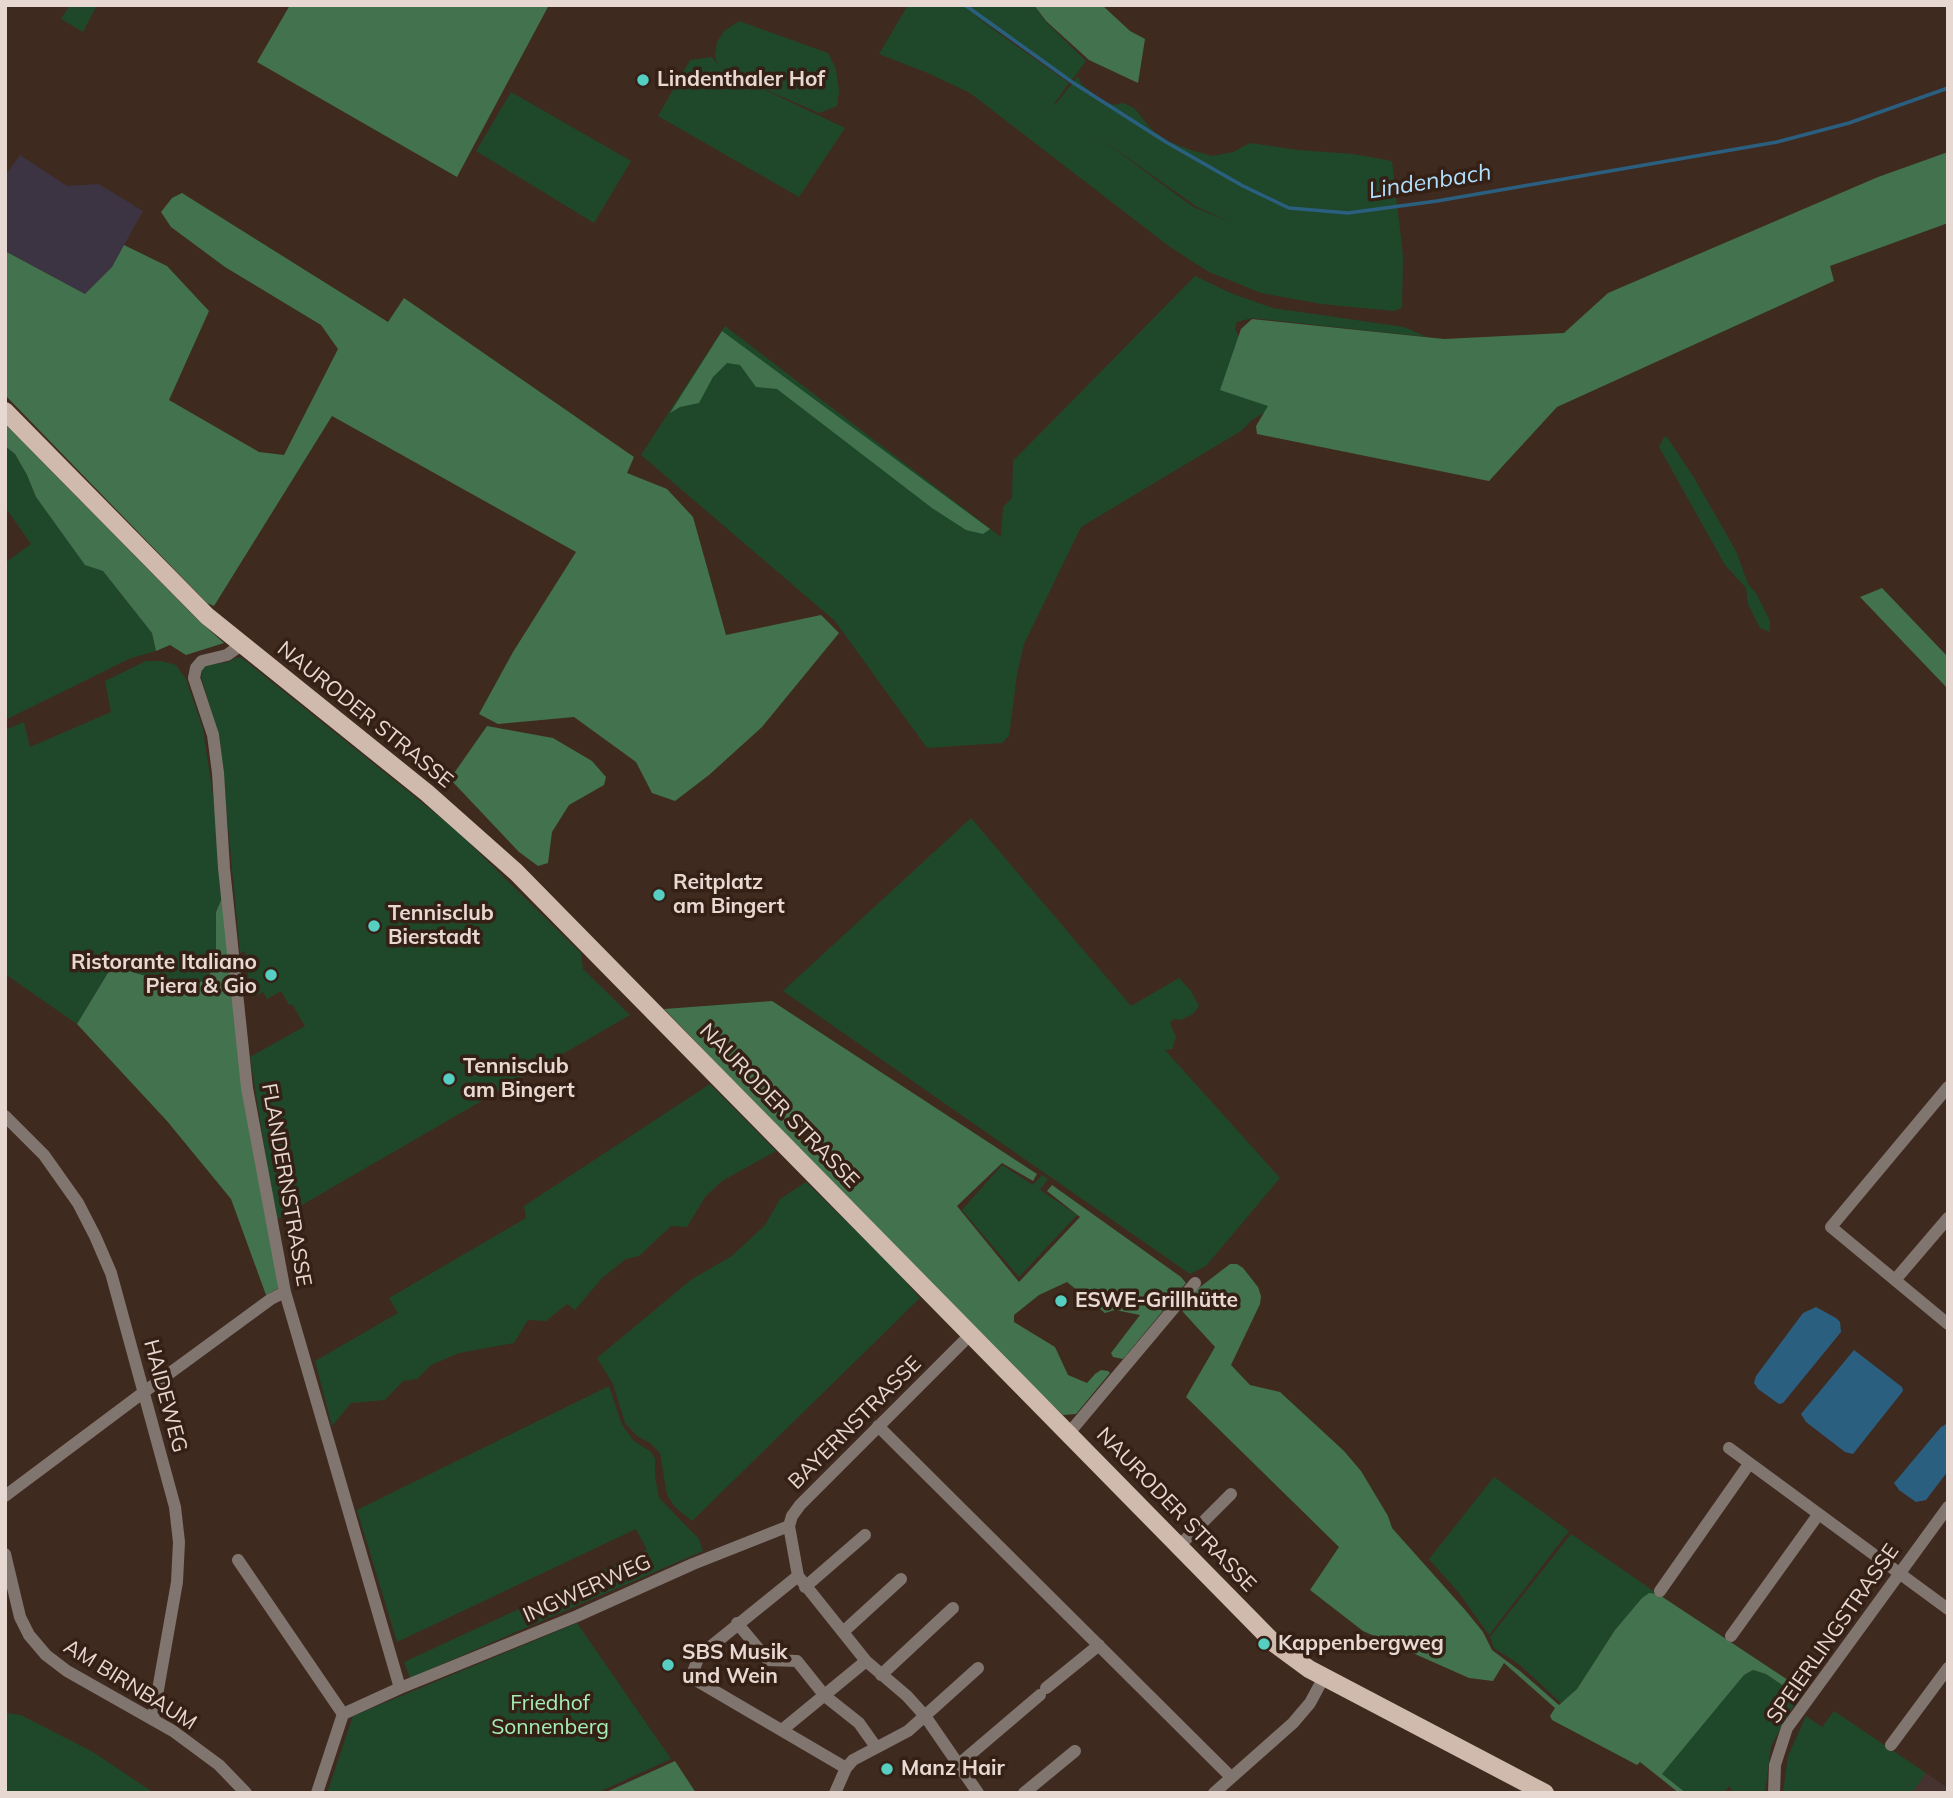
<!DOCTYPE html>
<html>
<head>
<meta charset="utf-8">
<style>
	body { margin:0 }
	#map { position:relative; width:1953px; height:1798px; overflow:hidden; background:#3f2a20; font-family:Mulish,sans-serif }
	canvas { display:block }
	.frame { position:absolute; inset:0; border:7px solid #e7d9d2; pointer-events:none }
</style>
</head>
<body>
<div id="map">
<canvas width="1953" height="1798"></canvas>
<div class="frame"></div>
</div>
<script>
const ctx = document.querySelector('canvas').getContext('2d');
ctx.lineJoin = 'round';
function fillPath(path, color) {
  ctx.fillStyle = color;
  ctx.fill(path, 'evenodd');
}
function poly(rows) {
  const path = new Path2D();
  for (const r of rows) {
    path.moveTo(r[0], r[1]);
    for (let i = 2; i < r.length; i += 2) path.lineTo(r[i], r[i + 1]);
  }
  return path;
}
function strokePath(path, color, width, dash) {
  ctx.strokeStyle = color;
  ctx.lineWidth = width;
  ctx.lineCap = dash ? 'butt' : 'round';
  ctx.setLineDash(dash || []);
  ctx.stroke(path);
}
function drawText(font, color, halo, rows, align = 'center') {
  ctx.font = font + ' Mulish,sans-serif';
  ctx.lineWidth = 7;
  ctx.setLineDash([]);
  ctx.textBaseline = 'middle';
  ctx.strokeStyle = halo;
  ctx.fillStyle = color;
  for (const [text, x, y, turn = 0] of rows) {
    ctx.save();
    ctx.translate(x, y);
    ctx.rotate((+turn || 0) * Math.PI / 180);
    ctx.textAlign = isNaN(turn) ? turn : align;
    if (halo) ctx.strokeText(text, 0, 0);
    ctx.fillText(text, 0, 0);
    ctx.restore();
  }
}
fillPath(poly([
	[1926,1773,1948,1788,1948,1793,1912,1793]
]), '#46322f');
fillPath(poly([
	[20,155,67,186,99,184,143,211,112,267,85,294,5,251,5,176]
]), '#3c3343');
fillPath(poly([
	[70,5,97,5,83,32,61,19],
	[908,5,1034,5,1045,21,1086,61,1072,80,970,13,1069,83,1054,104,1055,105,1078,76,1081,84,1103,101,1114,105,1123,103,1134,108,1153,131,1170,142,1191,150,1212,156,1233,152,1250,143,1298,150,1353,154,1392,161,1403,256,1402,308,1394,311,1321,304,1261,293,1209,272,1170,247,970,93,930,74,879,54],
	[1097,136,1197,207,1231,222,1193,207],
	[739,21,828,53,836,69,839,91,837,106,819,113,746,81,845,128,799,197,658,116,690,60,712,57,718,65,715,56,717,42,724,31],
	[511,92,631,161,594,223,476,151],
	[1195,276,1233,294,1273,308,1404,327,1427,337,1252,318,1237,322,1235,329,1274,407,1252,420,1241,431,1081,527,1024,644,1017,674,1009,736,1002,743,927,748,835,621,641,455,725,326,1001,537,1003,507,1012,498,1013,461],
	[1664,437,1667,437,1693,476,1736,551,1748,584,1756,593,1770,621,1770,632,1760,628,1748,604,1746,588,1725,565,1659,447],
	[5,446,15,454,27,475,36,497,85,564,103,571,152,633,156,651,131,658,5,720,5,563,31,544,5,507],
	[235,658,242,658,455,829,581,953,583,969,630,1015,276,1220,250,1057,305,1026,292,1004,289,1005,281,991,267,999,263,992,251,997,245,951,240,953,220,740,202,680,202,669,207,665,229,662],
	[146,661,161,661,176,665,186,679,203,729,218,829,222,898,216,912,216,957,208,978,193,986,156,979,112,966,77,1024,5,974,5,730,24,722,30,747,111,712,105,681],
	[971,818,1131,1006,1179,978,1191,991,1199,1006,1193,1014,1181,1020,1174,1019,1170,1023,1176,1037,1172,1049,1165,1050,1280,1178,1206,1266,1190,1274,783,991],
	[710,1084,776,1151,722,1181,705,1197,687,1227,671,1226,639,1256,626,1259,602,1278,575,1310,567,1304,546,1321,528,1320,514,1343,459,1353,431,1365,417,1379,403,1381,385,1400,351,1403,332,1426,315,1361,398,1313,389,1298,526,1218,524,1206],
	[1002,1165,1033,1185,1042,1175,1048,1179,1040,1190,1077,1215,1019,1277,962,1210],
	[806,1182,893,1267,920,1298,692,1521,675,1507,667,1495,660,1453,650,1443,637,1436,625,1423,613,1384,597,1358,692,1279,732,1256,765,1225,780,1199],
	[609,1386,622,1425,634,1441,651,1452,655,1459,655,1477,659,1498,699,1539,703,1551,410,1678,404,1662,647,1550,636,1529,397,1642,357,1510],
	[1494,1477,1569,1531,1489,1635,1459,1593,1429,1559],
	[1571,1534,1658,1594,1642,1598,1615,1630,1577,1689,1561,1703,1520,1665,1494,1648,1490,1637],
	[577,1623,671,1759,597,1793,327,1793,353,1716],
	[1753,1670,1766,1674,1788,1689,1794,1684,1800,1694,1771,1746,1765,1793,1734,1793,1729,1786,1724,1793,1686,1793,1661,1774,1744,1675],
	[1834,1711,1926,1773,1912,1793,1783,1793,1788,1756,1806,1716,1822,1727],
	[5,1713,21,1715,93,1752,154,1793,5,1793]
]), '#1f482b');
fillPath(poly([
	[290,5,549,5,457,177,257,62],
	[1034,5,1102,5,1130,31,1145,39,1138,83,1089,60,1046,21],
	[1948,152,1948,223,1830,266,1834,281,1557,407,1489,481,1257,434,1256,426,1268,406,1220,390,1241,329,1252,319,1444,339,1564,333,1608,293,1878,177],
	[182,193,388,322,404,298,634,457,627,473,667,489,693,517,726,635,821,615,839,633,762,727,709,775,675,801,652,793,636,762,574,717,498,724,479,714,513,652,576,552,332,416,214,606,207,603,5,395,5,251,85,294,112,267,124,245,167,266,209,311,169,400,259,452,284,455,338,349,321,325,225,267,171,227,161,212,172,198],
	[722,331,990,529,983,534,966,530,932,508,777,389,756,387,740,365,727,363,713,377,699,403,680,407,670,413],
	[5,424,197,619,224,643,186,655,170,645,156,651,152,633,103,571,85,565,36,497,27,475,15,454,5,446],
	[1882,588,1948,657,1948,689,1860,597],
	[487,726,553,738,592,761,606,777,604,785,569,805,552,832,548,863,538,866,519,852,450,779],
	[222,898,279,1288,266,1295,231,1199,167,1121,77,1024,112,966,156,979,193,986,208,978,216,957,216,912],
	[772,1001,1037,1174,1033,1181,1002,1163,957,1206,1019,1282,1080,1217,1047,1191,1052,1185,1181,1277,1186,1283,1123,1359,1113,1357,1111,1353,1140,1315,1115,1310,1105,1313,1067,1282,1039,1295,1014,1315,1014,1322,1055,1347,1068,1375,1087,1383,1095,1374,1101,1370,1108,1371,1110,1373,1076,1414,1063,1415,983,1339,664,1009],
	[1230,1264,1237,1264,1243,1268,1258,1287,1261,1296,1260,1304,1231,1365,1250,1385,1280,1392,1344,1451,1361,1471,1388,1516,1392,1528,1466,1611,1483,1632,1492,1650,1520,1671,1559,1705,1577,1689,1615,1630,1642,1598,1649,1593,1658,1594,1794,1684,1788,1689,1766,1674,1753,1670,1744,1675,1662,1774,1686,1793,1679,1793,1640,1762,1637,1765,1552,1720,1550,1716,1555,1708,1504,1663,1493,1681,1469,1678,1363,1631,1310,1590,1339,1547,1186,1397,1215,1347,1183,1312,1182,1306,1187,1297],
	[675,1761,696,1793,604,1793]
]), '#42724e');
fillPath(poly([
	[1816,1307,1836,1318,1840,1322,1841,1332,1783,1403,1779,1404,1758,1389,1754,1383,1756,1376,1803,1313],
	[1854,1350,1902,1387,1903,1391,1853,1454,1845,1452,1806,1422,1801,1414],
	[1948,1423,1948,1471,1926,1500,1916,1502,1899,1490,1894,1483,1941,1427]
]), '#2a5f80');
strokePath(poly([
	[965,5,1072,82,1166,142,1243,186,1289,208,1348,213,1437,201,1777,142,1849,123,1948,88]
]), '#2a5f80', 3.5);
strokePath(poly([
	[241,645,227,655,202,661,196,668,194,678,213,735,218,773,224,868,247,1088,285,1292,400,1688],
	[1948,1087,1831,1227,1948,1324],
	[5,1116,44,1155,78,1203,95,1236,111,1273,175,1507,179,1542,177,1582,153,1718],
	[1895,1280,1948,1218],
	[970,1335,800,1505,792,1516,789,1526,798,1576,866,1661,907,1696,925,1716,978,1793],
	[878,1426,1231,1777],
	[1069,1433,1195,1283],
	[1729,1448,1948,1609],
	[5,1496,144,1392,271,1299,285,1292],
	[1180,1545,1231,1494],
	[5,1554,20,1617,29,1635,46,1655,67,1671,173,1731,219,1765,246,1793],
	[238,1560,343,1714],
	[798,1576,699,1656,693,1672,694,1679,846,1768],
	[805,1587,865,1535],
	[1660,1591,1749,1464],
	[737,1623,768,1660,797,1661,825,1696,859,1723,876,1747],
	[843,1632,901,1579],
	[1731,1636,1818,1515],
	[881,1675,953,1608],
	[1046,1688,1099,1645],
	[782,1730,866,1661],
	[1891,1745,1948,1668],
	[959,1764,1040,1695],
	[317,1793,343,1714,400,1688,577,1616,693,1564,789,1526],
	[835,1793,846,1768,853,1760,908,1731,978,1668],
	[1024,1793,1075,1751],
	[1214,1793,1293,1723,1310,1703,1324,1677],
	[1774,1793,1775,1765,1787,1728,1948,1507]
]), '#80756f', 12);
strokePath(poly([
	[5,411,207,616,427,793,516,872,1275,1644,1309,1669,1545,1793]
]), '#d0baad', 18);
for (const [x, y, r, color] of [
	[643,80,7,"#56cec2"],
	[659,895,7,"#56cec2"],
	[374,926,7,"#56cec2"],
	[271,975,7,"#56cec2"],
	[449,1079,7,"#56cec2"],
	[1061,1301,7,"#56cec2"],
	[1264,1644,7,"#56cec2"],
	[668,1665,7,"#56cec2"],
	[887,1769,7,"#56cec2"]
]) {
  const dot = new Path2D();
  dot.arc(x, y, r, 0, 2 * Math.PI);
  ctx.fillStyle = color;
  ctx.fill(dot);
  strokePath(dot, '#352016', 2.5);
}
drawText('bold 21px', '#e7d9d2', '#352016', [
	["Lindenthaler Hof",657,80],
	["Reitplatz",673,883],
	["am Bingert",673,907],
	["Tennisclub",388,914],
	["Bierstadt",388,938],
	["Ristorante Italiano",257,963,"right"],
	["Piera & Gio",257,987,"right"],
	["Tennisclub",463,1067],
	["am Bingert",463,1091],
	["ESWE-Grillhütte",1075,1301],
	["Kappenbergweg",1278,1644],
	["SBS Musik",682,1653],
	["und Wein",682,1677],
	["Manz Hair",901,1769]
], 'left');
drawText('21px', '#e7d9d2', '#352016', [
	["NAURODER STRASSE",365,715,39],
	["NAURODER STRASSE",779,1106,46],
	["FLANDERNSTRASSE",286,1185,80],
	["HAIDEWEG",165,1396,75],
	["BAYERNSTRASSE",855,1423,-45],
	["NAURODER STRASSE",1176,1510,46],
	["INGWERWEG",587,1589,-24],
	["SPEIERLINGSTRASSE",1833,1634,-55],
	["AM BIRNBAUM",130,1685,32]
]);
drawText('21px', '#a5efb6', '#352016', [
	["Friedhof",550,1704],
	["Sonnenberg",550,1728]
]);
drawText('italic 23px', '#b1dffe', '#352016', [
	["Lindenbach",1430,182,-9]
]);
</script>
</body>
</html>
